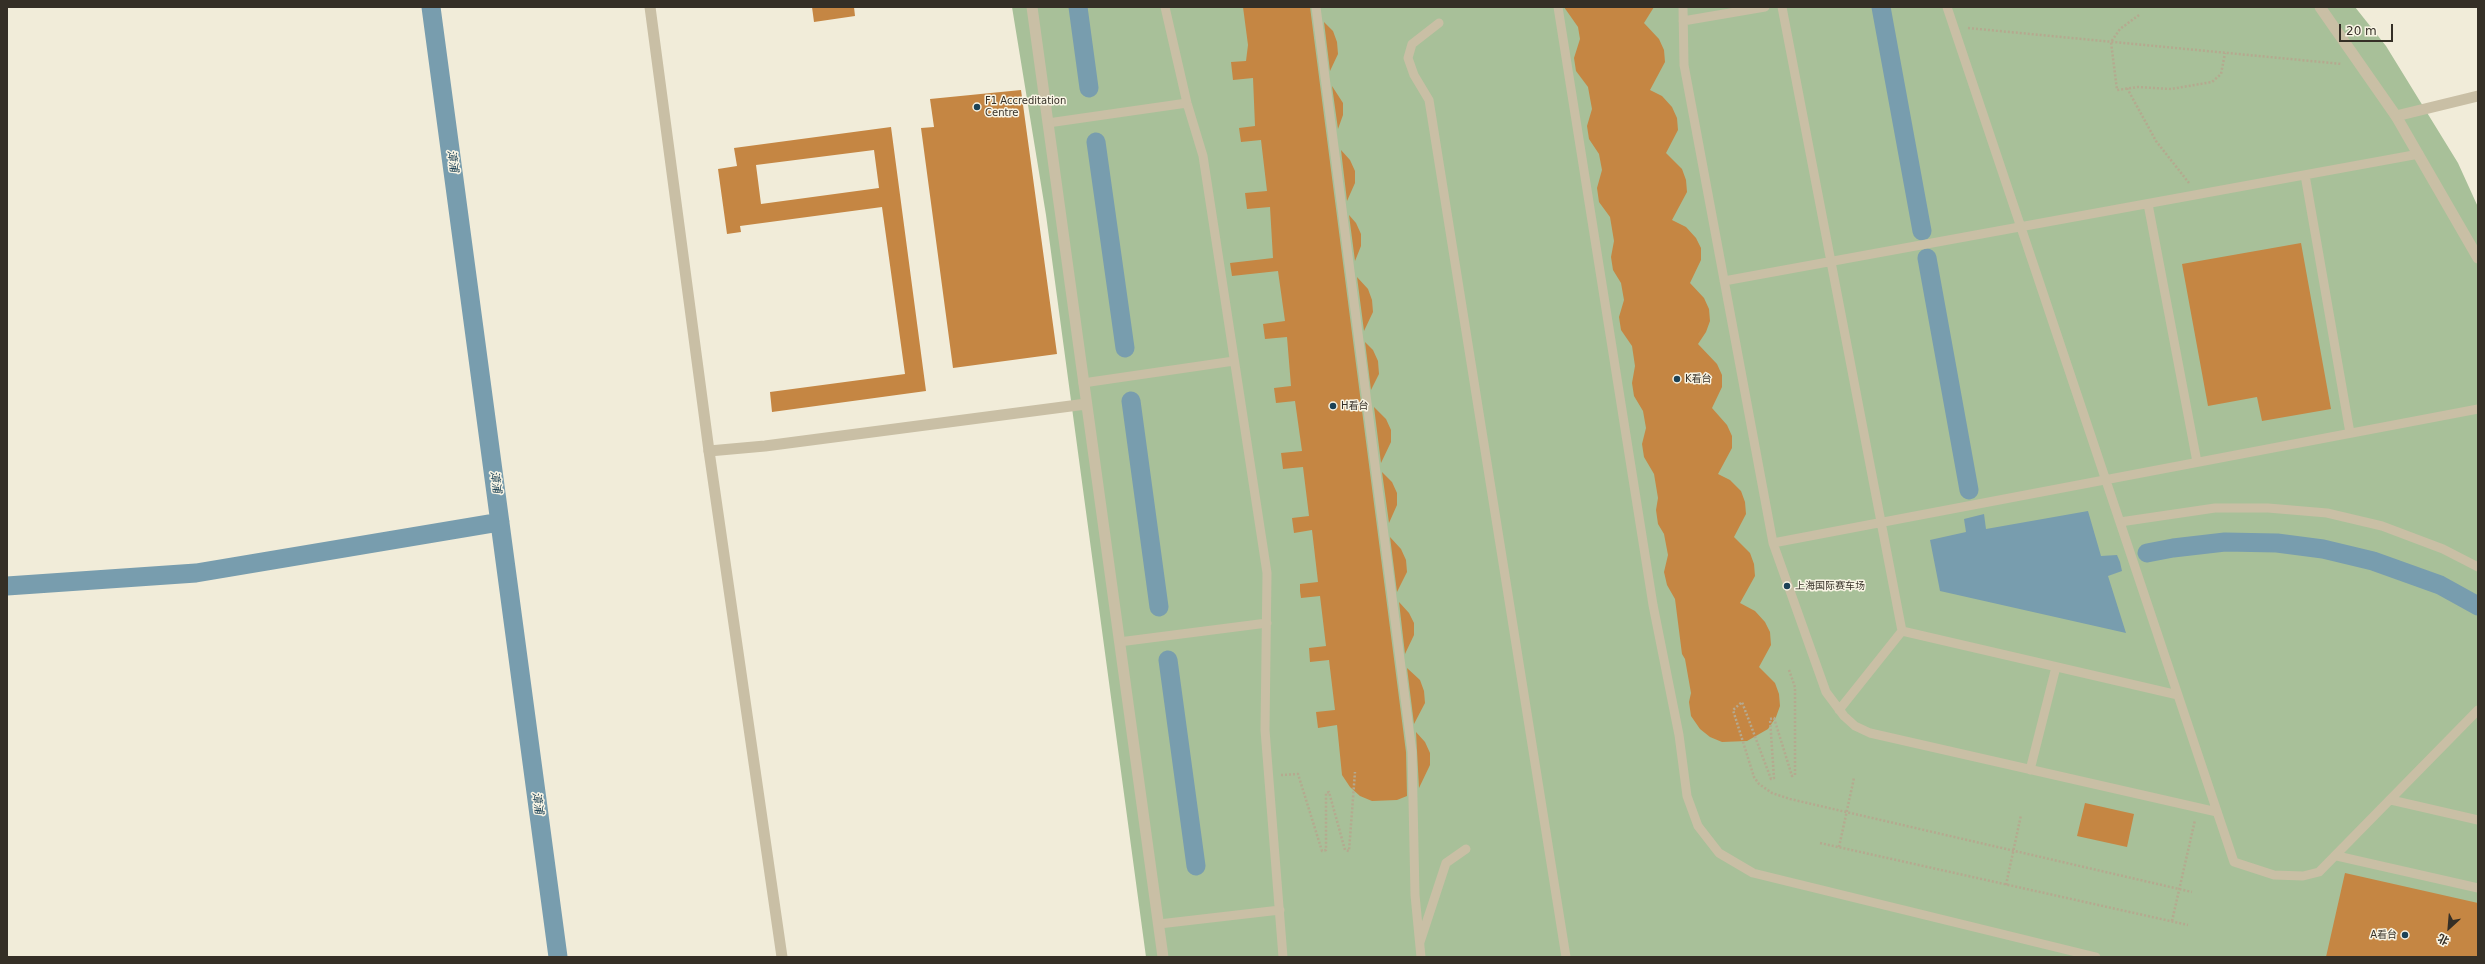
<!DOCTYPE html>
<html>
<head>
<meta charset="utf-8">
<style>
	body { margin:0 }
	#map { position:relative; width:2485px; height:964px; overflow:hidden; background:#f1ecd9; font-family:"DejaVu Sans","Noto Sans SC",sans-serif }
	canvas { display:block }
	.frame { position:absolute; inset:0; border:8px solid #352f26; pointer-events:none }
	.north { position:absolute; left:2429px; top:908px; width:40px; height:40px; -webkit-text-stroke:3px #f9f5e5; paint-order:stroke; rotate:206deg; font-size:11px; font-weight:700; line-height:16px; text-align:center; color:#352f26 }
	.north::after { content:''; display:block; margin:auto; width:14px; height:18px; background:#352f26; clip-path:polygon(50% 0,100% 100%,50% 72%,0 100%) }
	.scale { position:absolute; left:2339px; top:24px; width:54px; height:18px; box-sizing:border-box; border:2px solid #352f26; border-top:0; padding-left:5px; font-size:12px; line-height:14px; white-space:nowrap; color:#352f26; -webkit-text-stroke:3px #f9f5e5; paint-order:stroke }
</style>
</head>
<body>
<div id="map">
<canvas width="2485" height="964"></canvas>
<div class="frame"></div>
<div class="north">北</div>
<div class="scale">20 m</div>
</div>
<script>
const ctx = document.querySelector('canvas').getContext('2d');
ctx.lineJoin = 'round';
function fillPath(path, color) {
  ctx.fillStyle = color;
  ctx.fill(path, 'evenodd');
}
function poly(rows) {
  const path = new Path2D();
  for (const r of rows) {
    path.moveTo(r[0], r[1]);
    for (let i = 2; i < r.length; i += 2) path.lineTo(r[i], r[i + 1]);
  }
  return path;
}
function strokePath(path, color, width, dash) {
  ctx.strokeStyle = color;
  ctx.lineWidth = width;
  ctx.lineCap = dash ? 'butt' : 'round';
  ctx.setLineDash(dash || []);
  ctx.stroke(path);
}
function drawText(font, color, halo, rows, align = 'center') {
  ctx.font = font + ' "DejaVu Sans","Noto Sans SC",sans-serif';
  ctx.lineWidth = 3;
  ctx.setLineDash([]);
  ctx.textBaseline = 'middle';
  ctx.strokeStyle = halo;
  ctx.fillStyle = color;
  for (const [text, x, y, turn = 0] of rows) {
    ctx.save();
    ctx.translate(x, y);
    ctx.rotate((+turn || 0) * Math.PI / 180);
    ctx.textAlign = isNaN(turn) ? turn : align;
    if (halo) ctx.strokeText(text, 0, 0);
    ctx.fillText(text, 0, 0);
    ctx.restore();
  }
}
fillPath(poly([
	[1012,7,2355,7,2386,46,2458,163,2478,207,2478,957,1146,957,1046,215]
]), '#a8c099');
fillPath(poly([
	[2088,511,2101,556,2117,555,2120,562,2122,571,2108,576,2126,633,1940,591,1930,540,1966,532,1964,519,1984,514,1986,529]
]), '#789dae');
strokePath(poly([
	[431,7,558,957],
	[1078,7,1089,88],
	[1881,7,1922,231],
	[1096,142,1125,348],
	[1927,258,1969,490],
	[1131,401,1159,607],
	[2147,553,2173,548,2225,542,2277,543,2323,549,2373,561,2440,585,2478,606],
	[7,586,196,573,500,522],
	[1168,660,1196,866]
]), '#789dae', 19);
fillPath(poly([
	[812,7,854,7,855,16,814,22],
	[1243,7,1310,7,1406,752,1407,796,1397,800,1372,801,1360,796,1350,787,1342,775,1337,725,1318,728,1316,712,1335,710,1329,660,1310,662,1309,648,1326,646,1320,596,1301,598,1300,591,1300,584,1318,582,1312,530,1294,533,1292,518,1309,516,1303,467,1283,469,1281,453,1302,451,1295,401,1276,403,1274,388,1291,386,1287,337,1265,339,1263,324,1285,321,1278,271,1232,276,1230,263,1273,258,1270,207,1247,209,1245,193,1267,191,1261,140,1241,142,1239,128,1255,126,1253,78,1233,80,1231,62,1246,61,1248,45],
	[1564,7,1654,7,1644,23,1659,39,1664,50,1665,62,1650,90,1662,96,1672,107,1677,118,1678,130,1666,153,1682,169,1686,180,1687,192,1672,220,1686,227,1696,238,1701,248,1701,260,1690,283,1704,298,1709,309,1710,321,1706,332,1698,344,1717,364,1722,375,1722,387,1712,408,1727,425,1732,436,1732,448,1718,474,1730,480,1741,491,1745,502,1746,514,1734,537,1750,553,1754,564,1755,576,1740,603,1755,611,1765,622,1770,632,1771,645,1759,667,1775,683,1779,694,1780,706,1776,717,1768,729,1747,741,1722,742,1710,737,1700,729,1691,716,1689,702,1691,693,1685,659,1682,654,1675,599,1667,585,1664,572,1668,555,1664,534,1658,524,1656,510,1658,498,1654,474,1644,457,1642,444,1646,428,1643,411,1634,396,1632,383,1635,366,1632,346,1621,330,1619,317,1624,300,1621,283,1613,270,1611,257,1614,241,1610,217,1599,202,1597,188,1602,170,1599,154,1589,139,1587,126,1592,109,1588,87,1576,71,1574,58,1580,39,1578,27],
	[1324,22,1333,31,1337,42,1338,54,1330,71],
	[1332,86,1343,103,1343,115,1338,129],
	[1021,90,1057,354,953,368,921,128,934,127,930,99],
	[891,127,926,391,772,412,770,392,905,374,882,207,740,226,741,232,727,234,718,169,737,166,734,148],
	[874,150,879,188,761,204,756,165],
	[1341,150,1350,160,1355,171,1355,183,1347,201],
	[1349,215,1356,223,1361,234,1361,246,1355,261],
	[2301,243,2331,409,2262,421,2257,397,2208,406,2182,264],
	[1357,277,1368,289,1372,300,1373,312,1364,331],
	[1365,342,1373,350,1378,361,1379,374,1371,390],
	[1374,407,1386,419,1391,430,1391,442,1381,463],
	[1382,472,1392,482,1397,493,1397,505,1389,523],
	[1390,537,1401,549,1406,560,1407,572,1397,592],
	[1399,602,1409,613,1414,623,1414,635,1405,654],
	[1407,668,1420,680,1424,691,1425,703,1414,724],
	[1416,732,1425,742,1430,753,1430,765,1419,788],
	[2085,803,2134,814,2127,847,2077,836],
	[2345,873,2478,903,2478,957,2326,957]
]), '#c58643');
strokePath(poly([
	[2139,15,2120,29,2111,42,2117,90,2138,87,2171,89,2212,82,2221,74,2225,53],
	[1968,28,2342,64],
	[2127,88,2156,141,2189,183],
	[1789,670,1795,687,1795,775,1792,776,1774,718,1770,719,1774,778,1771,779,1742,702,1733,710,1754,777,1759,784,1772,793,1790,799,2192,892],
	[1281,775,1298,774,1322,851,1326,850,1326,793,1329,792,1345,850,1349,851,1355,772],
	[1820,843,2188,925],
	[1839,847,1854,778],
	[2006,885,2021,815],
	[2172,921,2195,820]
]), '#b5a98f', 2.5, [2, 2]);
strokePath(poly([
	[1165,7,1187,103,1203,156,1267,573,1265,730,1283,957],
	[1316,7,1412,752,1415,895,1421,957],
	[1558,7,1653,605,1679,735,1687,796,1698,826,1719,853,1753,873,2096,957],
	[1683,7,1684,65,1773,543,1826,692,1844,716,1855,726,1870,733,2217,812],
	[1782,7,1902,631,2178,695],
	[1947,7,2234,862,2274,875,2303,876,2319,872,2478,710],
	[1683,21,1765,7],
	[1439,23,1412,44,1408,58,1414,75,1429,100,1566,957],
	[1048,123,1187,103],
	[2305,175,2350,433],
	[2148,204,2197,462],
	[1724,281,2419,154],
	[1083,383,1234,361],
	[2120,522,2215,508,2268,508,2327,513,2382,526,2443,549,2478,567],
	[1773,543,2478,409],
	[1119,642,1267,623],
	[1839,710,1902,631],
	[2030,770,2056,667],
	[2391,800,2478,820],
	[2337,856,2478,888],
	[1159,924,1280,910],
	[1420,942,1446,863,1466,849]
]), '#c9bfa5', 9);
strokePath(poly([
	[1032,7,1163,957],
	[2320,7,2396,116,2478,258],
	[709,451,765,446,1086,404]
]), '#c9bfa5', 11);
strokePath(poly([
	[650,7,709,451,782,957],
	[2396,116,2478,96]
]), '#c9bfa5', 11);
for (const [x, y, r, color] of [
	[977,107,4,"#1c4256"],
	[1677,379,4,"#1c4256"],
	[1333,406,4,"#1c4256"],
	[1787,586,4,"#1c4256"],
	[2405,935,4,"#1c4256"]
]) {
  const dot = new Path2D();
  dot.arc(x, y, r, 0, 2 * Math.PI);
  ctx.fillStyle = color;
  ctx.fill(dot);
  strokePath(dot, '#f9f5e5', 1.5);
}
drawText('10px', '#352f26', '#f9f5e5', [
	["F1 Accreditation",985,101],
	["Centre",985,113],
	["K看台",1685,379],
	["H看台",1341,406],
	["上海国际赛车场",1795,586],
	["A看台",2397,935,"right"]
], 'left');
drawText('italic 11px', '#1c4256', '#f9f5e5', [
	["漳浦",452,161,82],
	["漳浦",495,482,82],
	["漳浦",537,803,82]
]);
</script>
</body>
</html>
